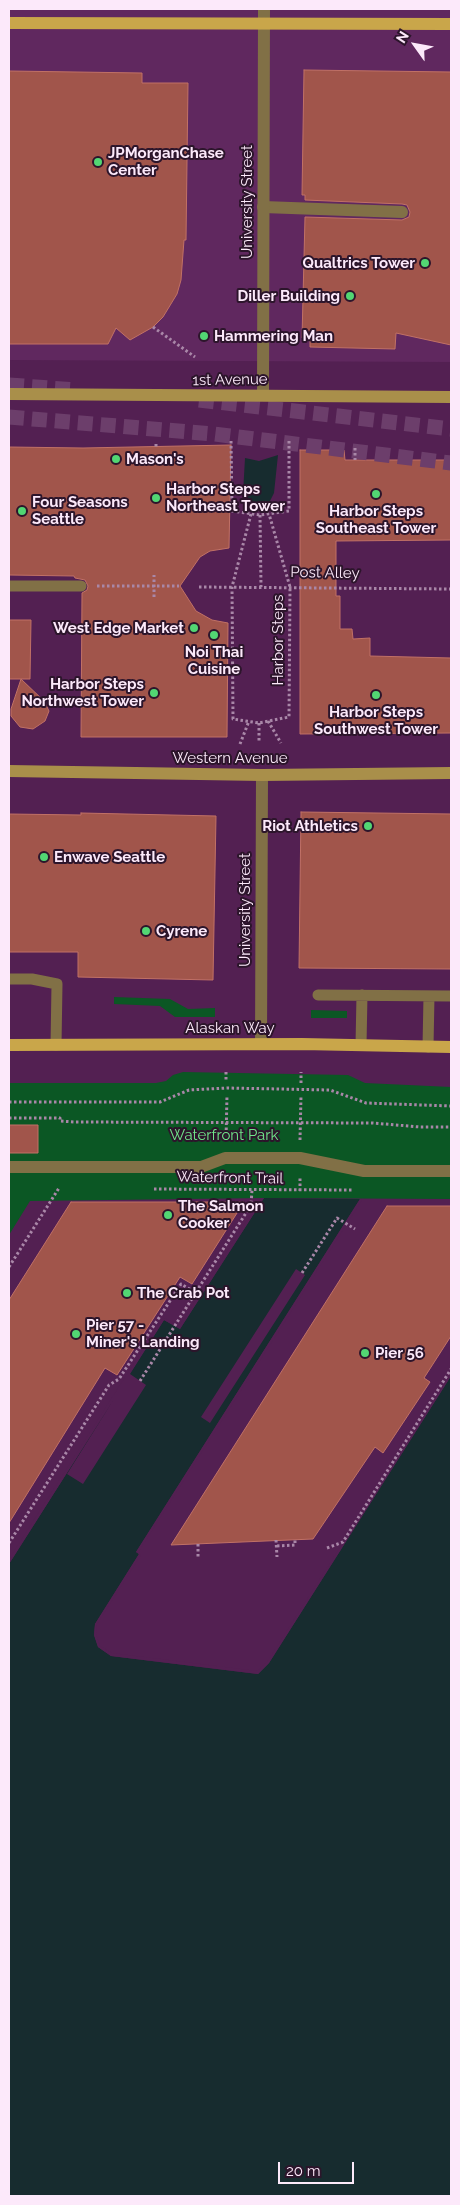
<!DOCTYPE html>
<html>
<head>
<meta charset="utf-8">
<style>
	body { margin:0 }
	#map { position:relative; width:460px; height:2205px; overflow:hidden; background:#532052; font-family:Raleway,sans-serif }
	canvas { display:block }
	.frame { position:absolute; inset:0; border:10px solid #fce9fa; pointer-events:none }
	.north { position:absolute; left:390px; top:20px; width:50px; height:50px; -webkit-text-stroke:4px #2c152b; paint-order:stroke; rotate:302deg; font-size:14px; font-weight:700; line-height:20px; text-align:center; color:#fce9fa }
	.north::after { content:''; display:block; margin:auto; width:18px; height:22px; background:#fce9fa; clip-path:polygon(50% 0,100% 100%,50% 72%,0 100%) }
	.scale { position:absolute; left:278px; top:2162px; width:76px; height:22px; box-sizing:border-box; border:2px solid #fce9fa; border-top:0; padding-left:6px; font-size:15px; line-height:18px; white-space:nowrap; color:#fce9fa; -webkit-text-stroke:4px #2c152b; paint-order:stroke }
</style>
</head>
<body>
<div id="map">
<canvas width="460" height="2205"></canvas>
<div class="frame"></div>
<div class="north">N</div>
<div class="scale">20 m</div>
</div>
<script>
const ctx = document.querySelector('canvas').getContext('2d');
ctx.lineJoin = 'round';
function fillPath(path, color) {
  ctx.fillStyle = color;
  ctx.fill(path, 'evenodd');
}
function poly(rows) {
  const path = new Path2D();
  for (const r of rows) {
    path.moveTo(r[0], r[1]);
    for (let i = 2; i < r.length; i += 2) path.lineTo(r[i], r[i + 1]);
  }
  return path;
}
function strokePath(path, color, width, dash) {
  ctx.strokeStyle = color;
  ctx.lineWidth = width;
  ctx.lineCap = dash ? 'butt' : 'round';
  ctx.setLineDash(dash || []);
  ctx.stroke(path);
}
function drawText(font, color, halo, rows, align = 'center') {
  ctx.font = font + ' Raleway,sans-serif';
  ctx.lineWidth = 4;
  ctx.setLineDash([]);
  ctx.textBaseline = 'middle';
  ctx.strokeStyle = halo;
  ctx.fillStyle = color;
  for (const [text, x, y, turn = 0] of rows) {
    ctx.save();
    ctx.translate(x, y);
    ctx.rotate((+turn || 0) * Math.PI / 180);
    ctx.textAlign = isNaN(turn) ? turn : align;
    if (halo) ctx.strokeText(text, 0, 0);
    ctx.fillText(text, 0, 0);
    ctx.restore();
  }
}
fillPath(poly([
	[9,9,451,9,451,362,9,360]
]), '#60285f');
fillPath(poly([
	[114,997,170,999,188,1009,215,1008,215,1017,175,1017,160,1006,114,1004],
	[311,1010,347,1011,347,1018,311,1018],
	[183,1072,348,1075,365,1083,451,1087,451,1199,264,1198,30,1201,9,1235,9,1083,156,1083,166,1081,173,1075]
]), '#0b5724');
fillPath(poly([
	[278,455,274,493,270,501,271,505,263,507,247,504,247,498,243,494,245,458,259,461],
	[264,1198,360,1199,136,1552,139,1554,95,1624,94,1635,98,1647,111,1656,258,1674,269,1663,451,1376,451,2196,9,2196,9,1564,164,1320,180,1329]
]), '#172c2f');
fillPath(poly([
	[261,1198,264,1198,180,1329,164,1320,130,1374,146,1385,83,1484,67,1474,114,1399,9,1564,9,1559,162,1319,165,1318,179,1326],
	[360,1199,362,1200,139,1551,141,1555,97,1624,96,1634,100,1646,112,1653,257,1671,267,1662,451,1373,451,1376,269,1663,258,1674,111,1656,98,1647,94,1635,95,1624,139,1554,136,1552],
	[296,1269,305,1275,210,1423,201,1417]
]), '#532052');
const building = poly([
	[304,70,451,72,451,345,396,333,395,349,310,347,310,338,302,338,305,217,402,220,409,217,410,212,407,205,402,204,305,200,305,195,302,195,304,70],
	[9,71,142,73,142,83,188,83,186,240,184,240,181,280,177,294,163,317,153,327,130,340,116,328,108,344,9,344,9,71],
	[231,445,229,548,210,551,200,557,180,586,196,611,212,620,228,623,227,737,81,737,82,593,87,590,88,586,85,580,75,578,74,576,9,575,9,447,83,448,231,445],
	[300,450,344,450,345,460,451,460,451,540,336,541,336,596,340,596,340,629,352,629,353,639,370,638,370,656,451,658,451,733,300,734,300,450],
	[9,620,31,620,30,679,21,679,44,701,49,711,45,721,33,729,20,727,11,716,11,709,21,679,9,679,9,620],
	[301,812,451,814,451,969,299,968,301,812],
	[81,813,216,816,213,980,78,977,78,952,9,952,9,814,81,815,81,813],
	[9,1125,38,1125,38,1153,9,1153,9,1125],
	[71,1202,244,1202,192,1284,180,1277,117,1375,105,1368,9,1523,9,1300,71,1202],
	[387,1206,451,1206,451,1336,424,1378,430,1382,383,1453,375,1447,313,1539,171,1545,387,1206]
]);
fillPath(building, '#a1554b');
strokePath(building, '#c17166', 1);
strokePath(poly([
	[9,385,77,390],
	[199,400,451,429],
	[9,417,214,434,451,463]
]), '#6c3e6b', 15, [15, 8]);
strokePath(poly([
	[153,327,195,357],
	[231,441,232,511,260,515,289,511,289,441],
	[156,444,156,447],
	[355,448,355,460],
	[251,514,232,587,233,719,259,723,289,717,290,587,269,514],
	[260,515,261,587],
	[97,586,179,586],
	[199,587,451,589],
	[154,597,154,575],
	[268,721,281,743],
	[259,723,259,743],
	[240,744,249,721],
	[226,1072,226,1081],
	[301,1083,301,1072],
	[9,1102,160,1102,189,1090,227,1088,330,1090,366,1103,451,1106],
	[9,1118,60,1118,60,1121,74,1122,373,1123,420,1127,451,1127],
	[226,1140,227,1095],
	[300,1140,301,1095],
	[154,1189,353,1190],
	[300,1191,300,1176],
	[9,1267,59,1188],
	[302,1273,337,1218,355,1229],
	[140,1381,251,1205,252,1190],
	[276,1540,277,1557],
	[9,1543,109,1385,119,1379,181,1284,196,1293],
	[198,1544,198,1559],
	[277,1546,295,1545,295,1540],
	[327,1548,343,1542,451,1369]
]), '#a987a8', 3, [2.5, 2.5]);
strokePath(poly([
	[9,586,81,586],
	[9,979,32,979,57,984,56,1045],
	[318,995,451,996],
	[361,1045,362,995],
	[428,1047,429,996]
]), '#817046', 11);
strokePath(poly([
	[263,207,402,212],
	[9,1167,201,1167,225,1158,300,1158,364,1171,451,1171]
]), '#817046', 12);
strokePath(poly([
	[263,395,264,9],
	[261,1044,262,775]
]), '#817046', 12);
strokePath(poly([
	[9,394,451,397],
	[9,771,262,775,451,773]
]), '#a98f4a', 12);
strokePath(poly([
	[9,23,451,24],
	[9,1045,302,1044,451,1047]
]), '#c9a64a', 12);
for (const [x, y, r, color] of [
	[98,162,5,"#52d673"],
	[425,263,5,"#52d673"],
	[350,296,5,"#52d673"],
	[204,336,5,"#52d673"],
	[116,459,5,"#52d673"],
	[376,494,5,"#52d673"],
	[156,498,5,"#52d673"],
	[22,511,5,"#52d673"],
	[194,628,5,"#52d673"],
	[214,635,5,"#52d673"],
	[154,693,5,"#52d673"],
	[376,695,5,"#52d673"],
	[368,826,5,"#52d673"],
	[44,857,5,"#52d673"],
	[146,931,5,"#52d673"],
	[168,1215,5,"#52d673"],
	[127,1293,5,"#52d673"],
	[76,1334,5,"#52d673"],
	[365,1353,5,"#52d673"]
]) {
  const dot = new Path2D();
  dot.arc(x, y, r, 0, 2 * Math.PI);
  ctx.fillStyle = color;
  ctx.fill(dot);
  strokePath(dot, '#2c152b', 2);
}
drawText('bold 15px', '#fce9fa', '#2c152b', [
	["JPMorganChase",108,153],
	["Center",108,170],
	["Qualtrics Tower",415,263,"right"],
	["Diller Building",340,296,"right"],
	["Hammering Man",214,336],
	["Mason's",126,459],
	["Harbor Steps",166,489],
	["Northeast Tower",166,506],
	["Four Seasons",32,502],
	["Seattle",32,519],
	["Harbor Steps",376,511,"center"],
	["Southeast Tower",376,528,"center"],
	["West Edge Market",184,628,"right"],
	["Noi Thai",214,652,"center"],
	["Cuisine",214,669,"center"],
	["Harbor Steps",144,684,"right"],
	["Northwest Tower",144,701,"right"],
	["Harbor Steps",376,712,"center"],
	["Southwest Tower",376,729,"center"],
	["Riot Athletics",358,826,"right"],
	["Enwave Seattle",54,857],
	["Cyrene",156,931],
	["The Salmon",178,1206],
	["Cooker",178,1223],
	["The Crab Pot",137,1293],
	["Pier 57 -",86,1325],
	["Miner's Landing",86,1342],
	["Pier 56",375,1353]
], 'left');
drawText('15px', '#fce9fa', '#2c152b', [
	["University Street",247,202,-90],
	["1st Avenue",230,380,-1],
	["Post Alley",325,573,1],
	["Harbor Steps",278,640,-90],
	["Western Avenue",230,758],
	["University Street",245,910,-90],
	["Alaskan Way",230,1028],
	["Waterfront Trail",230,1178,1]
]);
drawText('15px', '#70e78a', '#2c152b', [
	["Waterfront Park",224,1135]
]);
</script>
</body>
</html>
